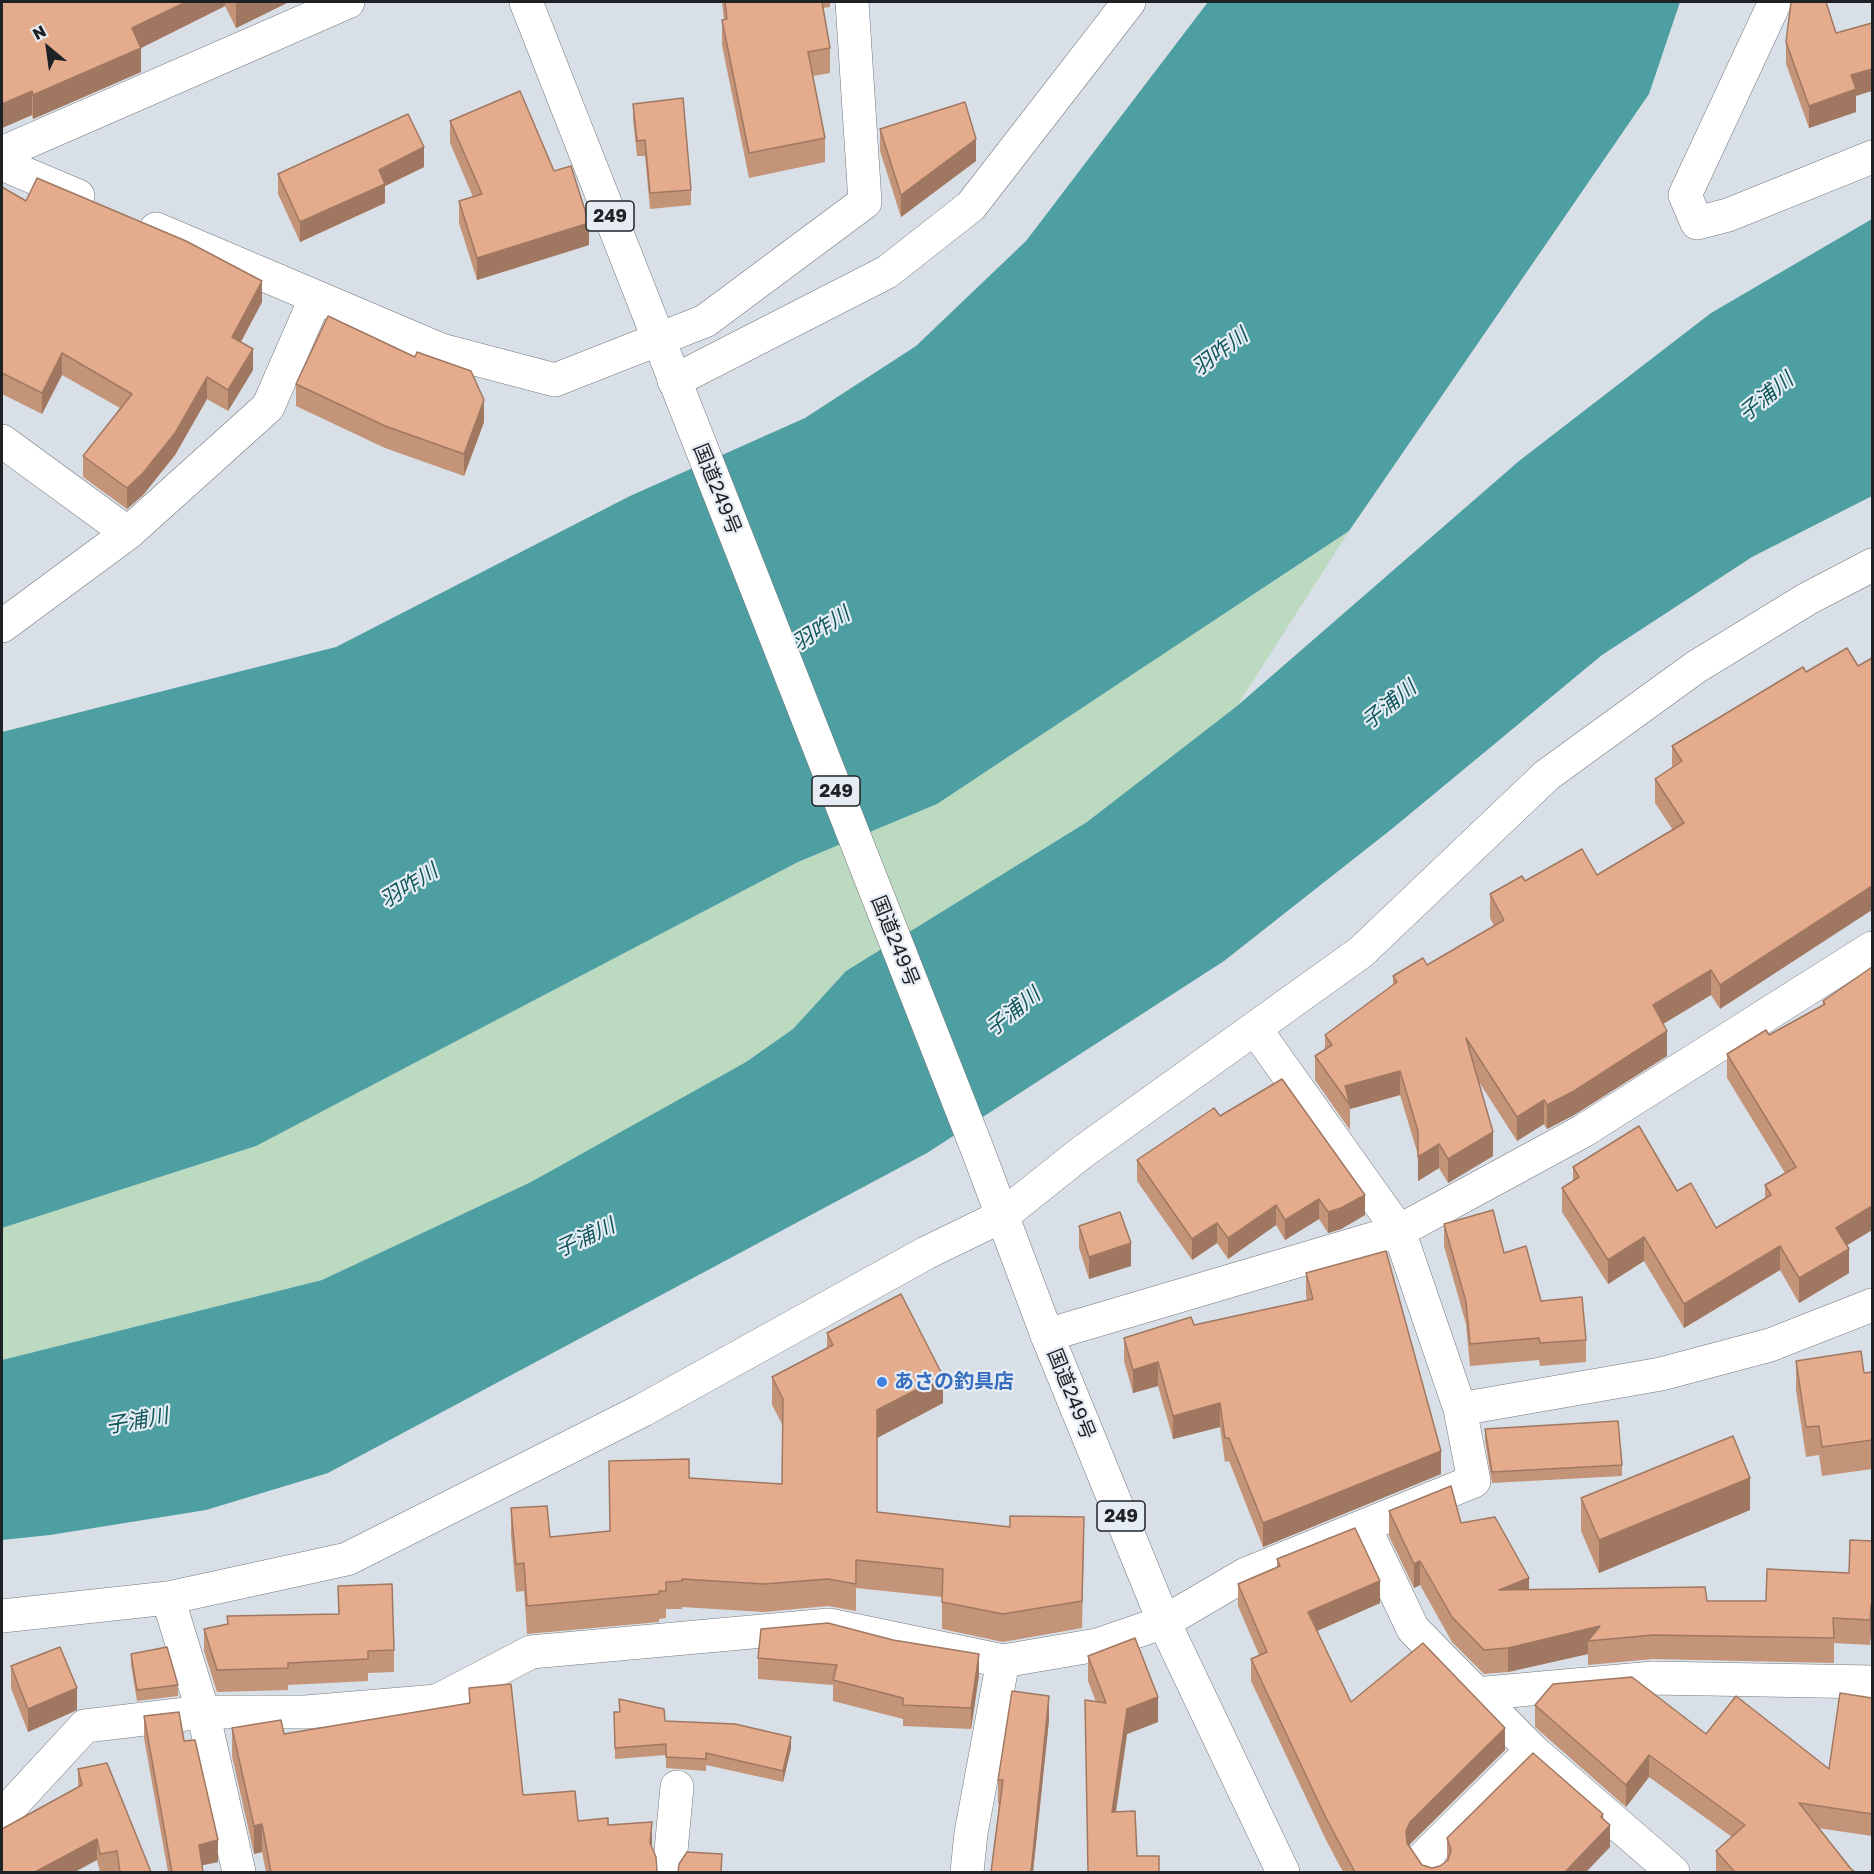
<!DOCTYPE html>
<html>
<head>
<meta charset="utf-8">
<style>
	body { margin:0 }
	#map { position:relative; width:1874px; height:1874px; overflow:hidden; background:#d9dfe6; font-family:"Golos Text",sans-serif }
	canvas { display:block }
	.frame { position:absolute; inset:0; border:3px solid #1f2224; pointer-events:none }
	.north { position:absolute; left:18px; top:18px; width:60px; height:60px; -webkit-text-stroke:4px #e6ecf4; paint-order:stroke; rotate:331deg; font-size:16px; font-weight:700; line-height:24px; text-align:center; color:#1f2224 }
	.north::after { content:''; display:block; margin:auto; width:21px; height:27px; background:#1f2224; clip-path:polygon(50% 0,100% 100%,50% 72%,0 100%) }
</style>
</head>
<body>
<div id="map">
<canvas width="1874" height="1874"></canvas>
<div class="frame"></div>
<div class="north">N</div>
</div>
<script>
const ctx = document.querySelector('canvas').getContext('2d');
ctx.lineJoin = 'round';
function fillPath(path, color) {
  ctx.fillStyle = color;
  ctx.fill(path, 'evenodd');
}
function poly(rows) {
  const path = new Path2D();
  for (const r of rows) {
    path.moveTo(r[0], r[1]);
    for (let i = 2; i < r.length; i += 2) path.lineTo(r[i], r[i + 1]);
  }
  return path;
}
function strokePath(path, color, width, dash) {
  ctx.strokeStyle = color;
  ctx.lineWidth = width;
  ctx.lineCap = dash ? 'butt' : 'round';
  ctx.setLineDash(dash || []);
  ctx.stroke(path);
}
function drawText(font, color, halo, rows, align = 'center') {
  ctx.font = font + ' "Golos Text","Noto Sans JP",sans-serif';
  ctx.lineWidth = 4.5;
  ctx.setLineDash([]);
  ctx.textBaseline = 'middle';
  ctx.strokeStyle = halo;
  ctx.fillStyle = color;
  for (const [text, x, y, turn = 0] of rows) {
    ctx.save();
    ctx.translate(x, y);
    ctx.rotate((+turn || 0) * Math.PI / 180);
    ctx.textAlign = isNaN(turn) ? turn : align;
    if (halo) ctx.strokeText(text, 0, 0);
    ctx.fillText(text, 0, 0);
    ctx.restore();
  }
}
fillPath(poly([
	[1349,531,1237,706,1087,822,846,971,793,1029,746,1062,531,1182,322,1280,2,1360,2,1228,256,1146,798,862,937,804]
]), '#bcdabf');
fillPath(poly([
	[1208,2,1680,2,1649,94,1349,531,937,804,798,862,256,1146,2,1228,2,732,336,647,630,496,805,418,916,346,1026,241],
	[1872,219,1872,496,1752,557,1602,655,1393,828,1224,961,927,1153,328,1473,206,1510,50,1535,2,1540,2,1360,322,1280,531,1182,746,1062,793,1029,846,971,1087,822,1237,706,1519,461,1711,313]
]), '#4e9fa2');
const minor = poly([
	[1775,2,1685,195,1697,223,1728,215,1872,157],
	[2,153,348,2],
	[2,164,78,196],
	[156,229,441,350,555,380,705,321,865,202,852,2],
	[674,381,887,272,971,206,1129,2],
	[2,441,128,533],
	[2,626,128,533,268,407,316,297],
	[1047,1335,1399,1231,1583,1131,1872,948],
	[1460,1409,1661,1374,1770,1345,1872,1305],
	[1364,1526,1413,1629,1532,1750,1673,1872],
	[168,1598,203,1712,239,1872],
	[2,1616,168,1598,347,1559,643,1410,926,1253,1002,1216,1081,1153,1361,952,1547,775,1696,667,1807,599,1872,565],
	[1475,1694,1653,1678,1872,1682],
	[2,1816,85,1726,203,1712,306,1712,437,1701,531,1652,829,1625,1003,1661,1097,1645,1164,1622,1246,1574,1474,1481,1460,1409,1399,1231,1256,1030],
	[669,1872,677,1787],
	[967,1872,971,1833,1003,1661],
	[1432,1872,1424,1857,1532,1750]
]);
const highway = poly([
	[526,2,978,1151,1047,1335,1164,1622,1283,1872]
]);
strokePath(minor, '#73787f', 34);
strokePath(highway, '#73787f', 34);
strokePath(minor, '#fff', 33);
strokePath(highway, '#fff', 33);
fillPath(poly([
	[2,2,289,2,236,28,225,6,141,48,141,72,33,119,32,115,2,128],
	[722,2,830,2,830,7,823,8,830,48,830,73,813,76,825,138,825,162,749,178,722,45,722,20,724,20],
	[1786,42,1856,96,1856,112,1809,128,1786,64],
	[633,104,691,190,691,205,650,209,645,156,637,156,633,119],
	[450,121,554,171,589,245,477,280,459,223,459,201,473,197,450,143],
	[880,129,976,161,901,217,880,151],
	[424,167,385,186,385,203,300,242,278,194,278,174],
	[2,187,26,201,262,302,241,342,253,370,228,411,207,399,175,455,143,495,127,509,83,477,83,456,120,408,62,375,42,414,2,394],
	[296,384,484,422,464,476,385,448,296,406],
	[1803,667,1720,1009,1711,995,1663,1024,1667,1056,1574,1115,1547,1129,1544,1124,1517,1141,1479,1082,1493,1156,1448,1183,1439,1168,1418,1181,1418,1155,1400,1095,1350,1109,1350,1130,1315,1080,1315,1056,1325,1049,1325,1035,1393,985,1393,976,1427,965,1494,926,1490,918,1490,894,1525,881,1597,875,1673,830,1655,803,1655,779,1672,767,1672,746],
	[1872,967,1872,1230,1847,1245,1849,1273,1799,1303,1780,1270,1684,1328,1644,1261,1608,1284,1562,1212,1562,1188,1573,1181,1573,1167,1677,1191,1716,1228,1765,1199,1765,1185,1785,1173,1727,1078,1727,1054,1769,1035,1823,1005,1823,1001],
	[1220,1116,1365,1215,1341,1229,1328,1233,1319,1219,1285,1240,1276,1225,1228,1259,1217,1243,1192,1260,1137,1181,1137,1160],
	[1444,1224,1504,1253,1541,1301,1586,1340,1586,1362,1540,1366,1539,1360,1470,1366,1466,1324,1444,1246],
	[1079,1226,1131,1266,1089,1279,1079,1248],
	[1306,1273,1441,1474,1263,1547,1229,1461,1225,1462,1220,1427,1173,1439,1158,1386,1133,1393,1124,1361,1124,1338,1194,1325,1307,1300,1306,1296],
	[827,1333,943,1403,877,1438,877,1512,1084,1545,1082,1628,1003,1642,942,1629,942,1597,856,1588,856,1611,828,1606,764,1612,682,1607,682,1609,666,1609,666,1618,659,1619,659,1622,527,1634,524,1591,516,1592,511,1536,511,1508,550,1537,610,1531,609,1461,689,1478,782,1484,783,1426,772,1405,772,1377,827,1348],
	[1796,1361,1864,1373,1872,1372,1872,1469,1822,1476,1819,1455,1806,1457,1796,1390],
	[1485,1429,1622,1465,1622,1476,1492,1483,1485,1441],
	[1581,1498,1750,1510,1599,1573,1581,1531],
	[1389,1511,1461,1523,1529,1589,1707,1601,1766,1601,1849,1573,1872,1541,1872,1629,1871,1629,1870,1645,1834,1643,1834,1663,1653,1659,1588,1665,1588,1654,1508,1672,1484,1674,1452,1642,1420,1585,1414,1588,1389,1536],
	[1277,1559,1380,1603,1317,1631,1351,1702,1505,1750,1410,1844,1409,1846,1422,1865,1432,1868,1440,1866,1447,1860,1447,1838,1603,1819,1610,1847,1586,1872,1343,1872,1326,1840,1251,1681,1251,1659,1259,1655,1238,1606,1238,1584,1277,1567],
	[338,1586,394,1650,394,1672,368,1673,368,1681,288,1685,288,1690,217,1692,204,1651,204,1629,339,1614],
	[131,1654,178,1685,178,1696,137,1701,131,1665],
	[1088,1656,1158,1722,1127,1734,1116,1812,1137,1856,1159,1872,1088,1872,1085,1700,1096,1702,1088,1681],
	[758,1658,979,1675,971,1729,903,1726,903,1719,833,1701,833,1685,758,1679],
	[11,1666,77,1710,28,1732,11,1688],
	[469,1688,523,1795,578,1821,608,1825,652,1848,657,1872,266,1872,262,1852,254,1854,232,1756,232,1728,284,1734,469,1704],
	[1872,1698,1872,1836,1818,1828,1851,1869,1855,1872,1716,1872,1716,1851,1732,1837,1649,1777,1626,1807,1535,1727,1535,1705,1706,1734,1829,1769],
	[619,1699,665,1721,791,1748,783,1782,706,1765,706,1771,666,1768,666,1755,615,1759,614,1712,619,1712],
	[144,1716,184,1741,218,1862,202,1865,203,1872,168,1872,144,1738],
	[1049,1720,1033,1872,991,1872,999,1804,998,1804,998,1780],
	[78,1769,151,1872,100,1872,78,1787]
]), '#c49478');
fillPath(poly([
	[186,2,225,2,225,6,141,48,141,72,33,119,33,95,132,28],
	[241,2,289,2,236,28,236,4],
	[1872,69,1872,91,1856,96,1856,112,1809,128,1809,106,1851,75],
	[32,91,32,115,2,128,2,104],
	[976,139,976,161,901,217,901,195],
	[424,147,424,167,385,186,385,203,300,242,300,222,379,170],
	[589,223,589,245,477,280,477,258],
	[262,281,262,302,232,358,232,337],
	[253,349,253,370,228,411,228,390],
	[62,353,62,375,42,414,42,393],
	[207,377,207,399,175,455,143,495,127,509,127,488],
	[484,400,484,422,464,476,464,454],
	[3,554,3,576,2,577,2,555],
	[1872,886,1872,910,1720,1009,1720,985],
	[1711,970,1711,995,1653,1030,1653,1005],
	[1667,1031,1667,1056,1574,1115,1547,1129,1547,1105],
	[1400,1071,1400,1095,1350,1109,1350,1105,1345,1086],
	[1544,1100,1544,1124,1517,1141,1517,1117],
	[1493,1132,1493,1156,1448,1183,1448,1159],
	[1439,1144,1439,1168,1418,1181,1418,1157],
	[1365,1195,1365,1215,1341,1229,1328,1233,1328,1212],
	[1319,1199,1319,1219,1285,1240,1285,1220],
	[1276,1205,1276,1225,1228,1259,1228,1238],
	[1872,1206,1872,1230,1836,1252,1836,1228],
	[1217,1223,1217,1243,1192,1260,1192,1239],
	[1644,1237,1644,1261,1608,1284,1608,1260],
	[1131,1243,1131,1266,1089,1279,1089,1257],
	[1780,1246,1780,1270,1684,1328,1684,1304],
	[1849,1249,1849,1273,1799,1303,1799,1278],
	[1158,1362,1158,1386,1133,1393,1133,1370],
	[943,1376,943,1403,877,1438,877,1410],
	[1220,1403,1220,1427,1173,1439,1173,1416],
	[1441,1451,1441,1474,1263,1547,1263,1523],
	[1750,1478,1750,1510,1599,1573,1599,1540],
	[1420,1561,1420,1585,1414,1588,1414,1564],
	[1529,1578,1529,1602,1499,1590],
	[1380,1581,1380,1603,1308,1635,1308,1612],
	[1871,1605,1871,1629,1870,1645,1870,1620],
	[1600,1626,1588,1641,1588,1654,1508,1672,1508,1648],
	[979,1654,979,1675,971,1729,971,1708],
	[77,1688,77,1710,28,1732,28,1709],
	[1049,1696,1049,1720,1033,1872,1031,1872],
	[1158,1697,1158,1722,1127,1734,1112,1837,1112,1812,1127,1709],
	[1505,1728,1505,1750,1410,1844,1406,1854,1406,1831,1410,1822],
	[791,1737,791,1748,783,1782,783,1771],
	[1649,1755,1649,1777,1626,1807,1626,1785],
	[1603,1814,1603,1832,1610,1825,1610,1847,1586,1872,1565,1872],
	[652,1822,652,1850,650,1843],
	[262,1824,262,1852,254,1854,254,1826],
	[97,1839,97,1860,75,1872,35,1872],
	[218,1840,218,1862,199,1866,199,1845]
]), '#a07862');
const building = poly([
	[2,2,186,2,132,28,141,48,33,95,32,91,2,104,2,2],
	[725,2,822,2,830,48,808,52,825,138,749,153,722,20,727,19,725,2],
	[1791,2,1826,2,1836,33,1872,23,1872,69,1851,75,1856,89,1809,106,1786,42,1791,2],
	[520,91,554,171,571,166,589,223,477,258,459,201,482,194,450,121,520,91],
	[683,98,691,190,650,193,645,140,637,141,633,104,683,98],
	[965,102,976,139,901,195,880,129,965,102],
	[408,114,424,147,379,170,385,184,300,222,278,174,408,114],
	[37,178,186,241,262,281,232,337,253,349,228,390,207,377,175,433,143,473,127,488,83,456,132,394,62,353,42,393,2,373,2,187,26,201,37,178],
	[328,316,415,357,417,352,471,371,484,400,464,454,385,426,296,384,328,316],
	[1847,648,1858,666,1872,658,1872,886,1720,985,1711,970,1653,1005,1667,1031,1574,1091,1547,1105,1544,1100,1517,1117,1466,1038,1493,1132,1448,1159,1439,1144,1418,1157,1418,1131,1400,1071,1345,1086,1350,1105,1315,1056,1332,1045,1325,1035,1397,982,1393,976,1423,958,1427,965,1504,920,1490,894,1522,876,1525,881,1582,849,1597,875,1684,823,1655,779,1682,761,1672,746,1803,667,1806,672,1847,648],
	[1872,967,1872,1206,1836,1228,1849,1249,1799,1278,1780,1246,1684,1304,1644,1237,1608,1260,1562,1188,1579,1177,1573,1167,1639,1126,1677,1191,1691,1183,1716,1228,1771,1195,1765,1185,1796,1167,1727,1054,1766,1030,1769,1035,1825,1004,1823,1001,1872,967],
	[1282,1079,1365,1195,1341,1208,1328,1212,1319,1199,1285,1220,1276,1205,1228,1238,1217,1223,1192,1239,1137,1160,1214,1108,1220,1116,1282,1079],
	[1493,1210,1504,1253,1526,1246,1541,1301,1582,1297,1586,1340,1540,1343,1539,1338,1470,1344,1466,1302,1444,1224,1493,1210],
	[1120,1212,1131,1243,1089,1257,1079,1226,1120,1212],
	[1386,1251,1441,1451,1263,1523,1229,1438,1225,1438,1220,1403,1173,1416,1158,1362,1133,1370,1124,1338,1191,1317,1194,1325,1313,1299,1306,1273,1386,1251],
	[901,1294,943,1376,877,1410,877,1512,1010,1527,1010,1516,1084,1517,1082,1601,1003,1614,942,1602,943,1569,856,1560,856,1584,828,1579,764,1584,682,1579,682,1581,666,1582,666,1591,659,1591,659,1594,527,1606,524,1563,516,1564,511,1508,547,1506,550,1537,610,1531,609,1461,689,1459,689,1478,782,1484,783,1399,772,1377,833,1345,827,1333,901,1294],
	[1861,1351,1864,1373,1872,1372,1872,1440,1822,1447,1819,1426,1806,1427,1796,1361,1861,1351],
	[1618,1421,1622,1465,1492,1472,1485,1429,1618,1421],
	[1733,1436,1750,1478,1599,1540,1581,1498,1733,1436],
	[1451,1486,1461,1523,1495,1517,1529,1578,1499,1590,1705,1587,1707,1601,1766,1601,1767,1569,1849,1573,1850,1540,1872,1541,1872,1605,1871,1605,1870,1620,1833,1618,1834,1638,1653,1635,1588,1641,1600,1626,1508,1648,1484,1650,1452,1617,1420,1561,1414,1564,1389,1511,1451,1486],
	[1355,1528,1380,1581,1308,1612,1351,1702,1423,1643,1505,1728,1410,1822,1406,1831,1407,1843,1422,1865,1432,1868,1440,1866,1448,1860,1451,1850,1447,1838,1533,1753,1603,1814,1601,1817,1610,1825,1565,1872,1355,1872,1326,1818,1251,1659,1267,1652,1238,1584,1280,1566,1277,1559,1355,1528],
	[392,1584,394,1650,368,1651,368,1659,288,1663,288,1668,217,1670,204,1629,228,1624,227,1616,339,1614,338,1586,392,1584],
	[828,1623,893,1640,979,1654,971,1708,903,1705,903,1698,833,1680,837,1665,758,1658,761,1629,828,1623],
	[1135,1638,1158,1697,1127,1709,1112,1812,1135,1811,1137,1856,1159,1856,1159,1872,1088,1872,1085,1700,1106,1703,1088,1656,1135,1638],
	[60,1647,77,1688,28,1709,11,1666,60,1647],
	[167,1647,178,1685,137,1690,131,1654,167,1647],
	[1632,1677,1706,1734,1736,1696,1829,1769,1840,1693,1872,1698,1872,1814,1799,1803,1851,1869,1855,1872,1735,1872,1716,1851,1745,1825,1649,1755,1626,1785,1535,1705,1553,1684,1632,1677],
	[511,1684,523,1795,575,1791,578,1821,608,1818,608,1825,652,1822,650,1843,656,1857,657,1872,271,1872,262,1824,254,1826,232,1728,281,1720,284,1734,470,1703,469,1688,511,1684],
	[1012,1691,1049,1696,1031,1872,991,1872,1003,1780,998,1780,1012,1691],
	[619,1699,664,1709,665,1721,735,1724,791,1737,783,1771,706,1753,706,1759,666,1757,666,1744,615,1748,614,1712,620,1712,619,1699],
	[179,1712,184,1741,195,1740,218,1840,199,1845,203,1872,172,1872,144,1716,179,1712],
	[107,1763,151,1872,120,1872,117,1851,100,1854,97,1839,35,1872,2,1872,2,1829,82,1785,78,1769,107,1763],
	[687,1852,722,1854,721,1872,678,1872,679,1864,687,1852]
]);
fillPath(building, '#e4ac8c');
strokePath(building, '#a07862', 1.5);
for (const [x, y, r, color] of [
	[882,1382,6,"#3f7fe0"]
]) {
  const dot = new Path2D();
  dot.arc(x, y, r, 0, 2 * Math.PI);
  ctx.fillStyle = color;
  ctx.fill(dot);
  strokePath(dot, '#e6ecf4', 2);
}
for (const [x, y, w] of [
	[610,216,48],
	[836,791,48],
	[1121,1516,48]
]) {
  const box = new Path2D();
  box.roundRect(x - w / 2, y - 15, w, 30, 4.5);
  ctx.fillStyle = '#e6ecf4';
  ctx.fill(box);
  strokePath(box, '#1f2224', 1.5);
}
drawText('bold 18px', '#1f2224', null, [
	["249",610,216],
	["249",836,791],
	["249",1121,1516]
]);
drawText('20px', '#1f2224', '#e6ecf4', [
	["国道249号",717,489,68],
	["国道249号",895,941,68],
	["国道249号",1071,1394,68]
]);
drawText('bold 20px', '#366cbe', '#e6ecf4', [
	["あさの釣具店",894,1382]
], 'left');
drawText('italic 21px', '#0e5659', '#e6ecf4', [
	["羽咋川",1220,352,-37],
	["子浦川",1766,397,-39],
	["羽咋川",821,629,-32],
	["子浦川",1389,705,-39],
	["羽咋川",409,886,-32],
	["子浦川",1013,1012,-39],
	["子浦川",585,1238,-25],
	["子浦川",137,1421,-10]
]);
</script>
</body>
</html>
